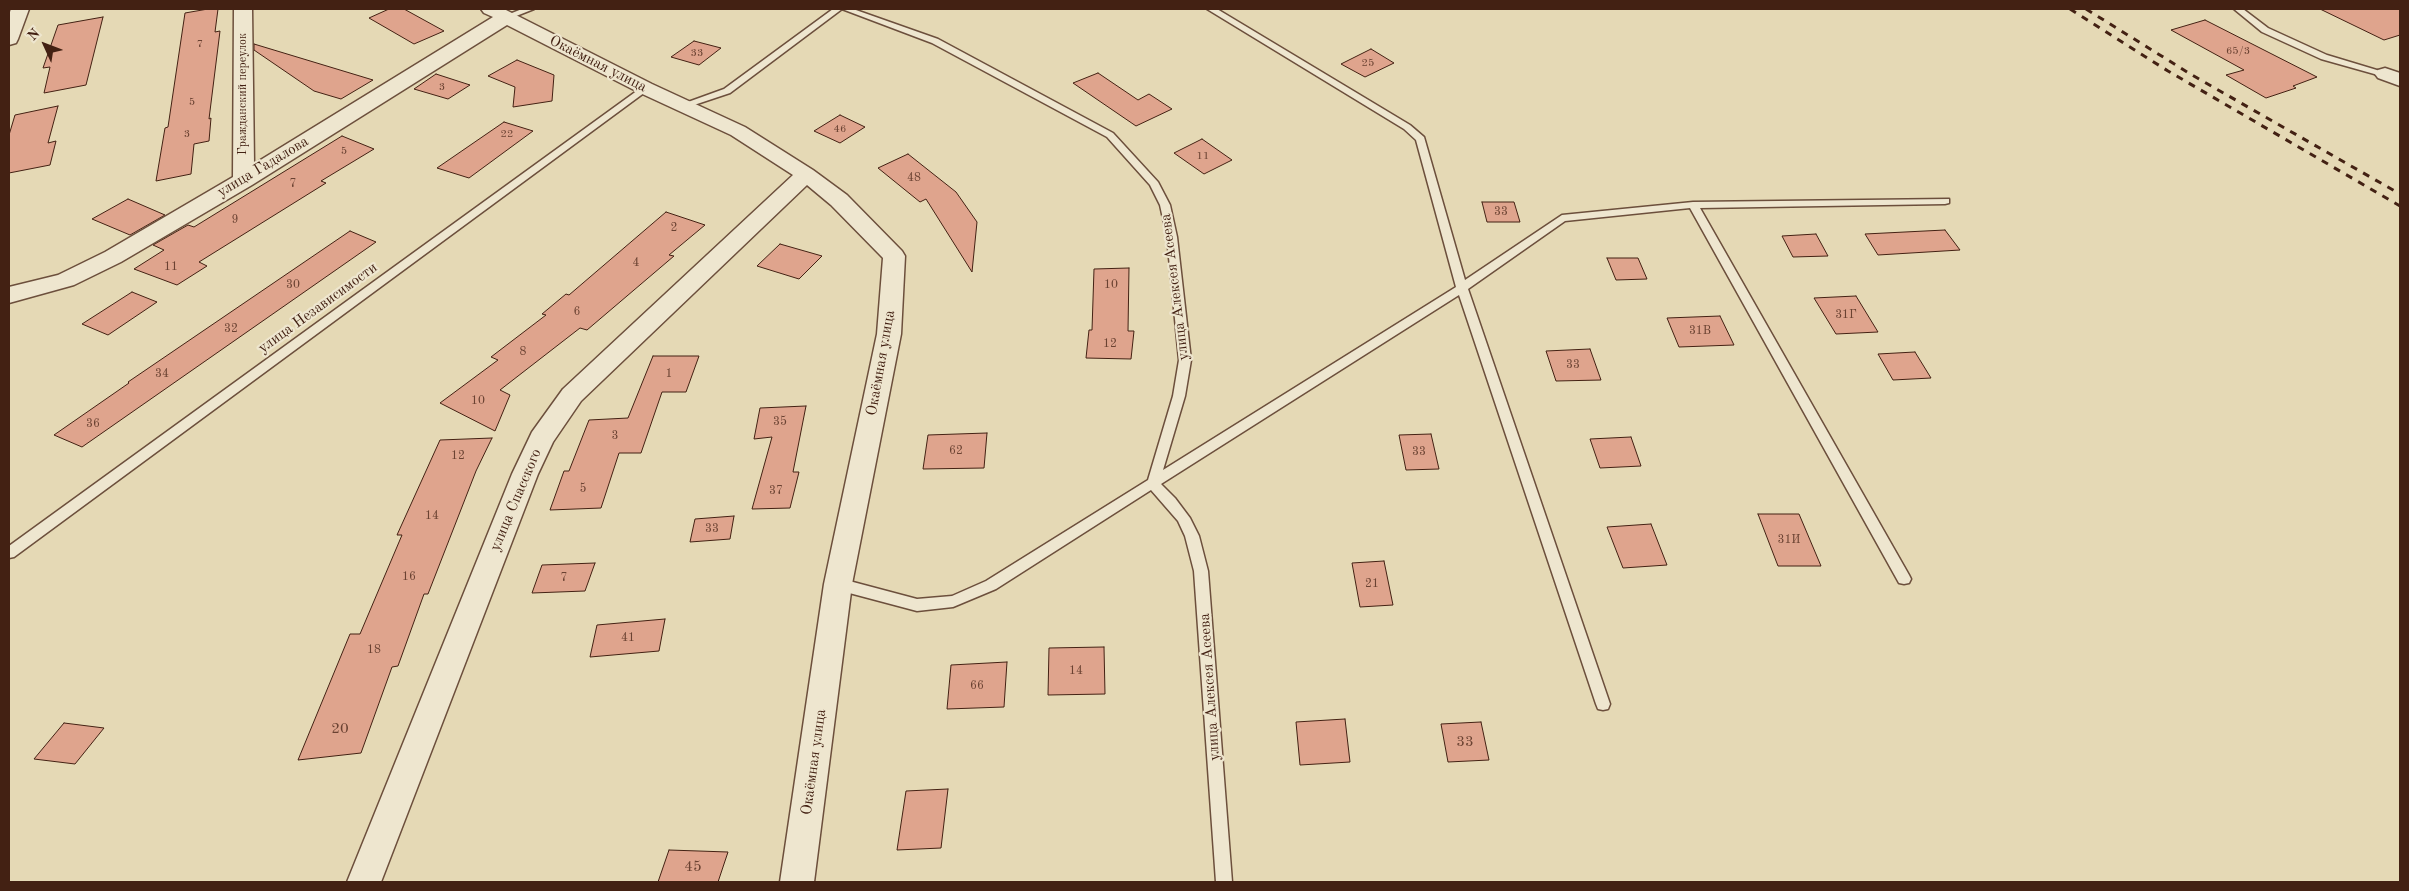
<!DOCTYPE html>
<html>
<head>
<meta charset="utf-8">
<style>
	body { margin:0 }
	#map { position:relative; width:2409px; height:891px; overflow:hidden; background:#e5d9b5; font-family:"Old Standard TT",serif }
	canvas { display:block }
	.frame { position:absolute; inset:0; border:10px solid #432113; pointer-events:none }
	.north { position:absolute; left:20px; top:20px; width:50px; height:50px; -webkit-text-stroke:4px #eee6cf; paint-order:stroke; rotate:313deg; font-size:14px; font-weight:700; line-height:20px; text-align:center; color:#432113 }
	.north::after { content:''; display:block; margin:auto; width:18px; height:22px; background:#432113; clip-path:polygon(50% 0,100% 100%,50% 72%,0 100%) }
</style>
</head>
<body>
<div id="map">
<canvas width="2409" height="891"></canvas>
<div class="frame"></div>
<div class="north">N</div>
</div>
<script>
const ctx = document.querySelector('canvas').getContext('2d');
ctx.lineJoin = 'round';
function fillPath(path, color) {
  ctx.fillStyle = color;
  ctx.fill(path, 'evenodd');
}
function poly(rows) {
  const path = new Path2D();
  for (const r of rows) {
    path.moveTo(r[0], r[1]);
    for (let i = 2; i < r.length; i += 2) path.lineTo(r[i], r[i + 1]);
  }
  return path;
}
function strokePath(path, color, width, dash) {
  ctx.strokeStyle = color;
  ctx.lineWidth = width;
  ctx.lineCap = dash ? 'butt' : 'round';
  ctx.setLineDash(dash || []);
  ctx.stroke(path);
}
function drawText(font, color, halo, rows, align = 'center') {
  ctx.font = font + ' "Old Standard TT",serif';
  ctx.lineWidth = 4.5;
  ctx.setLineDash([]);
  ctx.textBaseline = 'middle';
  ctx.strokeStyle = halo;
  ctx.fillStyle = color;
  for (const [text, x, y, turn = 0] of rows) {
    ctx.save();
    ctx.translate(x, y);
    ctx.rotate((+turn || 0) * Math.PI / 180);
    ctx.textAlign = isNaN(turn) ? turn : align;
    if (halo) ctx.strokeText(text, 0, 0);
    ctx.fillText(text, 0, 0);
    ctx.restore();
  }
}
const building = poly([
	[208,9,218,9,215,32,220,31,209,119,211,118,209,141,194,144,191,174,156,181,165,128,168,127,185,13,208,9],
	[389,9,404,9,444,31,414,44,369,18,389,9],
	[2320,9,2400,9,2400,35,2384,40,2320,9],
	[103,17,86,85,44,93,50,67,43,68,58,25,103,17],
	[2205,20,2317,77,2293,86,2296,88,2266,98,2226,75,2244,70,2171,30,2205,20],
	[694,41,721,48,699,65,671,57,694,41],
	[254,44,373,80,341,99,314,91,254,50,254,44],
	[1371,49,1394,63,1365,77,1341,64,1371,49],
	[517,60,554,75,552,101,513,107,515,87,488,76,517,60],
	[1098,73,1138,100,1149,94,1172,109,1136,126,1073,83,1098,73],
	[436,74,470,85,448,99,414,89,436,74],
	[58,106,48,143,56,141,50,165,9,173,9,135,15,115,58,106],
	[840,115,865,127,840,143,814,131,840,115],
	[504,122,533,131,469,178,437,168,504,122],
	[342,136,374,149,321,181,326,183,199,262,207,266,177,285,134,269,164,250,153,245,188,225,194,227,342,136],
	[1202,139,1232,160,1204,174,1174,153,1202,139],
	[908,154,956,192,977,222,972,272,926,199,920,202,878,168,908,154],
	[128,199,165,215,130,235,92,219,128,199],
	[1482,202,1514,202,1520,222,1487,222,1482,202],
	[666,212,705,225,669,255,674,256,587,330,580,328,500,390,510,395,495,431,440,403,498,360,491,357,546,315,542,314,566,294,569,295,666,212],
	[1945,230,1960,250,1878,255,1865,234,1945,230],
	[350,231,376,242,82,447,54,435,129,383,128,382,350,231],
	[1816,234,1828,256,1793,257,1782,236,1816,234],
	[780,244,822,256,799,279,757,266,780,244],
	[1607,258,1638,258,1647,279,1616,280,1607,258],
	[1129,268,1128,331,1134,331,1131,359,1086,358,1089,330,1092,330,1094,269,1129,268],
	[132,292,157,302,108,335,82,324,132,292],
	[1856,296,1878,332,1836,334,1814,298,1856,296],
	[1720,316,1734,345,1679,347,1667,318,1720,316],
	[1590,349,1601,380,1556,381,1546,351,1590,349],
	[1915,352,1931,378,1893,380,1878,354,1915,352],
	[653,356,699,356,686,392,662,392,641,453,619,453,601,508,550,510,564,471,569,471,589,420,628,418,653,356],
	[806,406,793,472,799,472,790,508,752,509,772,437,754,439,760,408,806,406],
	[987,433,984,468,923,469,928,435,987,433],
	[1431,434,1439,469,1406,470,1399,435,1431,434],
	[1631,437,1641,466,1600,468,1590,439,1631,437],
	[492,438,476,471,428,594,424,594,398,666,392,667,361,753,298,760,350,634,360,634,402,535,397,535,440,440,492,438],
	[1758,514,1799,514,1821,566,1778,566,1758,514],
	[734,516,730,539,690,542,695,519,734,516],
	[1651,524,1667,565,1623,568,1607,527,1651,524],
	[1384,561,1393,605,1360,607,1352,563,1384,561],
	[595,563,585,591,532,593,542,565,595,563],
	[665,619,659,651,590,657,597,625,665,619],
	[1104,647,1105,694,1048,695,1049,648,1104,647],
	[1007,662,1004,707,947,709,951,665,1007,662],
	[1345,719,1350,762,1300,765,1296,722,1345,719],
	[1481,722,1489,760,1448,762,1441,724,1481,722],
	[64,723,104,728,75,764,34,759,64,723],
	[948,789,941,848,897,850,906,791,948,789],
	[669,850,728,852,718,882,658,882,669,850]
]);
fillPath(building, '#dfa48d');
strokePath(building, '#432113', 1);
const lane = poly([
	[522,9,534,9,506,20,502,17,522,9],
	[833,9,853,9,938,39,1113,133,1158,182,1170,205,1177,237,1191,360,1185,396,1163,470,1456,287,1416,140,1404,129,1207,9,1217,9,1410,125,1424,137,1465,280,1562,215,1693,202,1949,199,1949,203,1945,204,1700,208,1909,575,1911,579,1909,583,1904,584,1899,583,1690,208,1565,221,1468,289,1610,704,1608,709,1603,710,1598,709,1596,704,1459,295,1161,484,1175,498,1190,518,1199,536,1208,571,1232,882,1216,882,1194,571,1185,536,1178,521,1151,490,996,589,953,607,917,611,838,590,833,588,831,584,833,580,838,578,917,599,952,596,986,581,1148,480,1173,396,1179,360,1167,237,1160,205,1150,185,1107,137,932,43,842,9,730,93,682,109,677,106,724,89,833,9],
	[2234,9,2243,9,2268,28,2327,55,2390,74,2385,77,2321,59,2262,32,2234,9],
	[645,85,650,88,648,90,14,557,9,558,9,546,645,85]
]);
const street = poly([
	[11,9,29,9,18,39,16,43,9,45,9,15,11,9],
	[234,9,252,9,254,164,493,17,484,13,481,9,504,9,652,84,745,127,813,170,847,195,902,251,905,256,901,334,852,584,814,882,780,882,824,584,877,334,883,258,831,205,807,185,581,401,553,442,538,474,381,882,347,882,512,474,532,432,563,389,793,175,731,135,638,92,507,25,252,185,121,262,74,285,9,303,9,287,58,275,105,252,233,177,234,9],
	[2385,68,2400,73,2400,86,2378,78,2375,74,2378,70,2385,68]
]);
strokePath(lane, '#6c4f3c', 3);
strokePath(street, '#6c4f3c', 3);
fillPath(lane, '#eee6cf');
fillPath(street, '#eee6cf');
strokePath(poly([
	[2070,9,2168,71,2400,206],
	[2086,9,2192,75,2400,194]
]), '#432113', 3, [7, 7]);
drawText('11px', '#6a4232', null, [
	["7",200,44],
	["65/3",2238,51],
	["33",697,53],
	["25",1368,63],
	["3",442,87],
	["5",192,102],
	["46",840,129],
	["3",187,134],
	["22",507,134],
	["5",344,151],
	["11",1203,156]
]);
drawText('12px', '#432113', '#eee6cf', [
	["Гражданский переулок",243,94,-90]
]);
drawText('12px', '#6a4232', null, [
	["48",914,178],
	["7",293,184],
	["33",1501,212],
	["9",235,220],
	["2",674,228],
	["4",636,263],
	["11",171,267],
	["30",293,285],
	["10",1111,285],
	["6",577,312],
	["31Г",1846,315],
	["32",231,329],
	["31В",1700,331],
	["12",1110,344],
	["8",523,352],
	["33",1573,365],
	["34",162,374],
	["1",669,374],
	["10",478,401],
	["35",780,422],
	["36",93,424],
	["3",615,436],
	["62",956,451],
	["33",1419,452],
	["12",458,456],
	["5",583,489],
	["37",776,491],
	["14",432,516],
	["33",712,529],
	["31И",1789,540],
	["16",409,577],
	["7",564,578],
	["21",1372,584],
	["41",628,638],
	["18",374,650],
	["14",1076,671],
	["66",977,686]
]);
drawText('15px', '#432113', '#eee6cf', [
	["Окаёмная улица",598,64,27],
	["улица Гадалова",263,167,-31],
	["улица Алексея Асеева",1175,287,-97],
	["улица Независимости",318,308,-36],
	["Окаёмная улица",881,363,-80],
	["улица Спасского",516,500,-67],
	["улица Алексея Асеева",1210,687,-94],
	["Окаёмная улица",814,762,-82]
]);
drawText('15px', '#6a4232', null, [
	["20",340,729],
	["33",1465,742],
	["45",693,867]
]);
</script>
</body>
</html>
